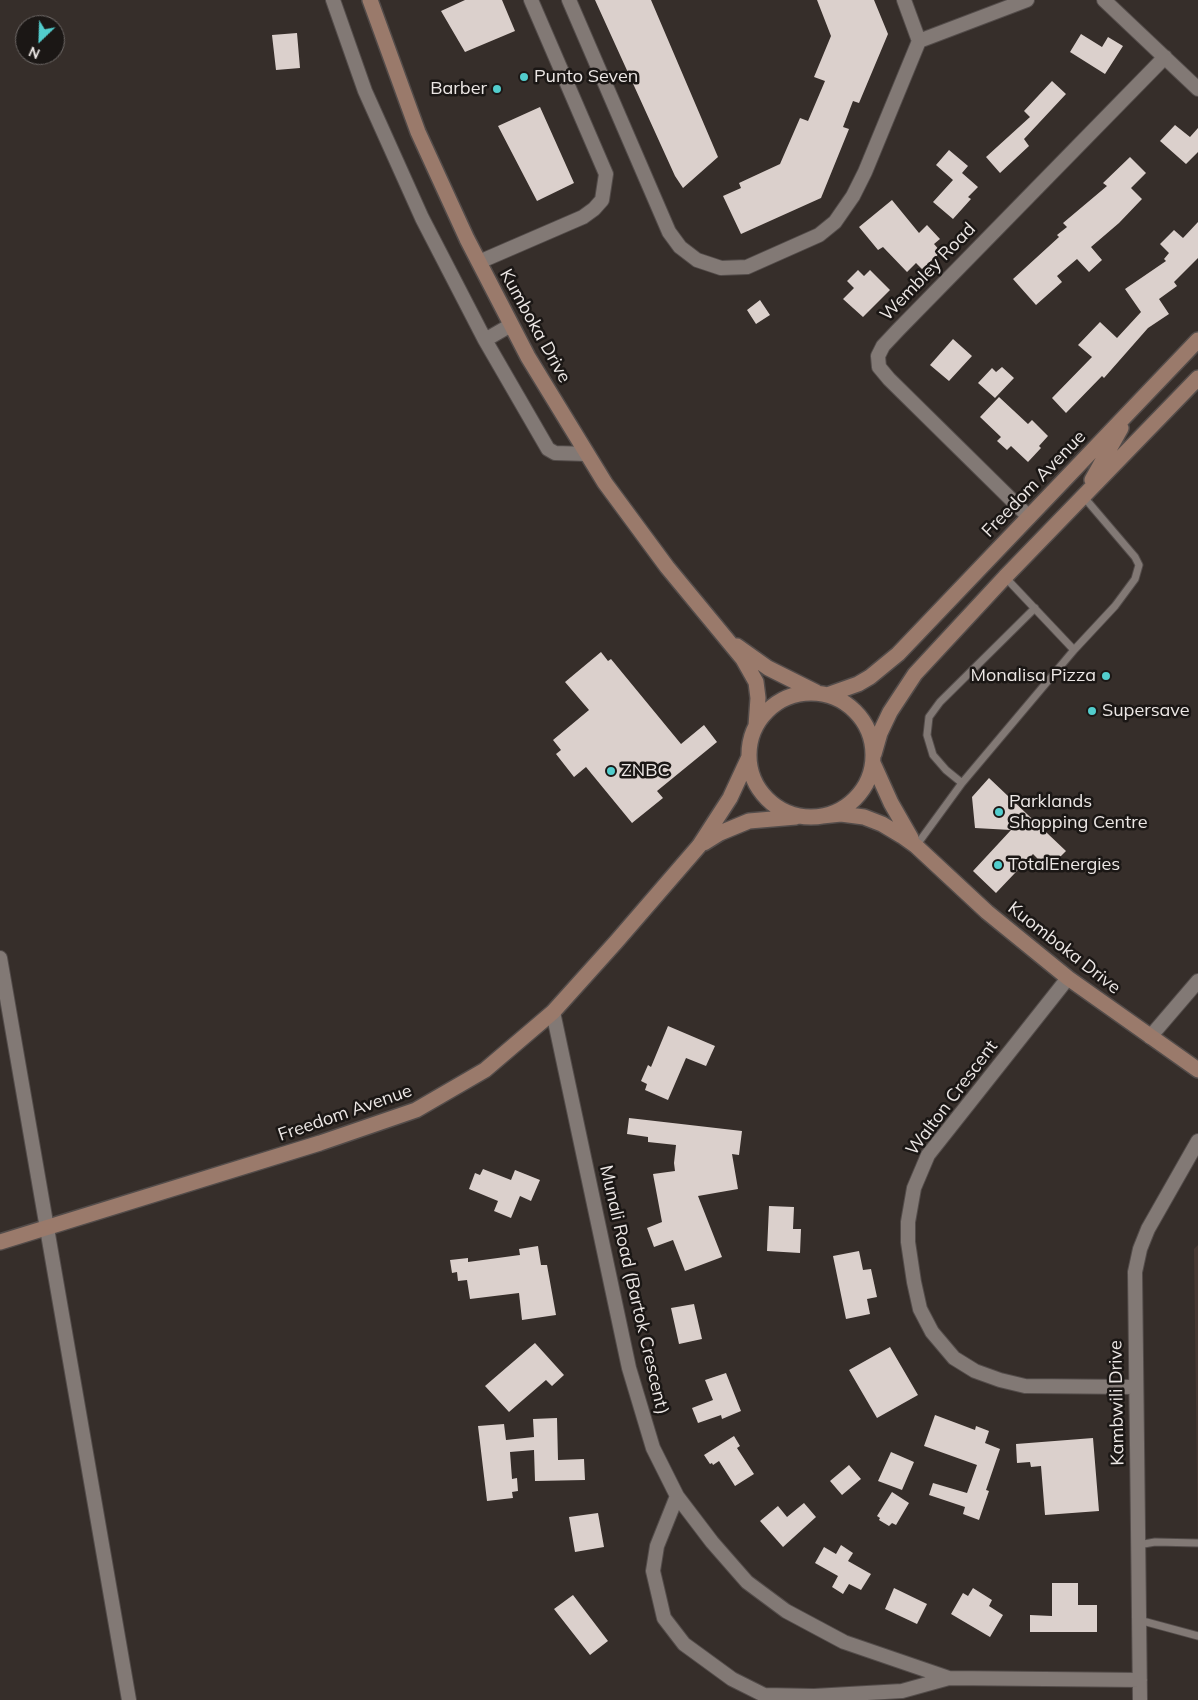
<!DOCTYPE html>
<html>
<head>
<meta charset="utf-8">
<style>
	body { margin:0 }
	#map { position:relative; width:1198px; height:1700px; overflow:hidden; background:#362e2a; font-family:Mulish,sans-serif }
	canvas { display:block }
	.north { position:absolute; left:15px; top:15px; width:50px; height:50px; box-sizing:border-box; background:#1b1715; border:1px solid #6f6a68; border-radius:50%; rotate:204deg; font-size:14px; font-weight:700; line-height:20px; text-align:center; color:#ece7e5 }
	.north::after { content:''; display:block; margin:auto; width:18px; height:22px; background:#52cdcd; clip-path:polygon(50% 0,100% 100%,50% 72%,0 100%) }
</style>
</head>
<body>
<div id="map">
<canvas width="1198" height="1700"></canvas>
<div class="north">N</div>
</div>
<script>
const ctx = document.querySelector('canvas').getContext('2d');
ctx.lineJoin = 'round';
function fillPath(path, color) {
  ctx.fillStyle = color;
  ctx.fill(path, 'evenodd');
}
function poly(rows) {
  const path = new Path2D();
  for (const r of rows) {
    if (r.length === 3) {
      path.moveTo(r[0] + r[2], r[1]);
      path.arc(r[0], r[1], r[2], 0, 2 * Math.PI);
      continue;
    }
    path.moveTo(r[0], r[1]);
    for (let i = 2; i < r.length; i += 2) path.lineTo(r[i], r[i + 1]);
  }
  return path;
}
function strokePath(path, color, width, dash) {
  ctx.strokeStyle = color;
  ctx.lineWidth = width;
  ctx.lineCap = dash ? 'butt' : 'round';
  ctx.setLineDash(dash || []);
  ctx.stroke(path);
}
function drawText(font, color, halo, rows, align = 'center') {
  ctx.font = font + ' Mulish,sans-serif';
  ctx.lineWidth = 5;
  ctx.setLineDash([]);
  ctx.textBaseline = 'middle';
  ctx.strokeStyle = halo;
  ctx.fillStyle = color;
  for (const [text, x, y, turn = 0] of rows) {
    ctx.save();
    ctx.translate(x, y);
    ctx.rotate((+turn || 0) * Math.PI / 180);
    ctx.textAlign = isNaN(turn) ? turn : align;
    if (halo) ctx.strokeText(text, 0, 0);
    ctx.fillText(text, 0, 0);
    ctx.restore();
  }
}
fillPath(poly([
	[1198,1245,1198,1558,1194,1249]
]), '#473933');
fillPath(poly([
	[465,0,502,0,515,31,465,52,441,11],
	[595,0,651,0,718,157,683,188,675,176],
	[817,0,874,0,888,34,859,103,853,101,843,127,849,129,821,198,741,234,723,196,741,188,739,183,780,164,800,118,808,121,825,81,814,77,831,36],
	[297,33,300,68,276,70,272,35],
	[1081,34,1102,47,1108,37,1123,46,1105,74,1070,52],
	[1052,81,1066,94,1024,139,1029,146,1000,173,986,157,1030,117,1024,111],
	[540,107,574,183,537,201,498,126],
	[1175,125,1190,137,1198,128,1198,152,1186,164,1160,141],
	[949,150,968,166,962,173,978,187,968,197,971,199,953,219,933,202,953,180,936,165],
	[1130,157,1146,173,1131,188,1142,199,1119,223,1091,247,1102,260,1089,272,1077,259,1057,276,1062,282,1036,305,1013,279,1059,237,1057,235,1067,227,1063,223,1107,186,1103,183],
	[892,200,919,233,927,225,940,239,934,244,941,252,922,269,916,263,907,272,883,247,878,250,859,227],
	[1198,222,1198,258,1174,282,1177,286,1159,299,1169,314,1148,328,1104,378,1102,376,1066,413,1052,398,1092,357,1078,345,1100,322,1117,338,1141,312,1125,289,1166,261,1164,259,1169,253,1160,244,1174,230,1183,238],
	[858,270,864,276,870,270,890,290,863,317,843,299,854,288,847,281],
	[760,300,770,315,756,324,747,310],
	[953,339,972,356,949,381,930,365],
	[1002,367,1014,378,995,398,978,383,992,368,996,372],
	[999,397,1028,424,1032,420,1048,436,1039,446,1041,448,1028,462,1011,446,1007,450,997,441,1001,437,980,417],
	[601,652,608,661,611,659,681,744,704,725,717,742,657,791,663,798,632,823,586,767,574,777,556,754,561,750,553,740,589,710,565,682],
	[989,778,1066,851,1048,869,1033,854,996,893,973,871,1011,830,975,828,972,797],
	[668,1026,715,1046,706,1066,686,1058,668,1100,645,1090,647,1084,641,1081,648,1065,651,1067],
	[629,1118,742,1131,739,1155,732,1154,738,1189,698,1196,722,1257,685,1271,673,1240,654,1247,647,1228,662,1222,653,1174,675,1171,674,1163,676,1145,648,1142,648,1137,627,1134],
	[483,1169,511,1180,515,1170,540,1180,531,1201,520,1196,511,1218,494,1211,498,1201,469,1189,475,1173,480,1175],
	[769,1206,794,1207,793,1229,801,1229,800,1253,767,1251],
	[538,1246,541,1265,547,1265,556,1315,522,1320,519,1293,470,1299,467,1280,458,1281,457,1272,452,1273,450,1260,468,1258,468,1262,520,1255,519,1249],
	[859,1251,863,1270,871,1269,877,1297,867,1299,870,1314,846,1319,833,1256],
	[694,1304,702,1339,679,1344,671,1308],
	[535,1343,564,1375,552,1386,546,1380,509,1412,485,1386],
	[890,1347,918,1395,877,1418,849,1370],
	[726,1373,741,1411,722,1419,721,1415,698,1423,692,1408,713,1400,705,1380],
	[935,1415,975,1430,976,1426,989,1431,985,1443,1000,1449,986,1490,989,1491,979,1520,963,1514,965,1507,929,1495,933,1483,967,1493,977,1465,924,1446],
	[557,1418,558,1460,584,1459,585,1480,535,1481,534,1450,510,1452,512,1479,517,1478,518,1491,512,1492,513,1498,487,1501,478,1426,504,1424,506,1440,534,1437,533,1419],
	[734,1436,740,1446,737,1448,754,1474,735,1486,719,1461,713,1465,712,1463,710,1464,704,1455],
	[1093,1438,1099,1511,1045,1515,1041,1466,1031,1467,1030,1462,1017,1463,1016,1444],
	[891,1452,914,1462,902,1490,878,1481],
	[849,1465,861,1479,842,1495,830,1481],
	[892,1492,909,1503,896,1525,892,1523,889,1526,879,1520,880,1518,877,1516],
	[804,1503,816,1517,783,1547,760,1521,778,1506,787,1517],
	[598,1513,604,1547,575,1552,569,1517],
	[841,1545,853,1553,848,1561,871,1574,861,1590,849,1584,843,1594,832,1587,838,1576,815,1563,824,1547,836,1554],
	[1052,1583,1078,1583,1078,1605,1097,1605,1097,1632,1030,1632,1030,1615,1052,1616],
	[894,1588,927,1604,917,1624,885,1609],
	[973,1588,992,1600,989,1606,1003,1615,990,1637,951,1614,963,1593,968,1596],
	[573,1595,608,1641,590,1655,554,1609]
]), '#dbd0cc');
const lane = poly([
	[1005,577,1074,650],
	[962,783,946,770,933,755,927,735,929,717,940,702,1035,608],
	[916,846,962,783,1074,650,1115,606,1135,579,1139,565,1135,557,1083,496],
	[1138,1545,1155,1542,1198,1543],
	[1139,1620,1198,1636]
]);
const street = poly([
	[333,0,365,91,422,218,485,340,548,449,555,453,587,454],
	[569,0,669,232,680,247,697,260,721,268,747,267,819,235,835,222,853,196,865,172,919,41,904,0],
	[1104,0,1198,89],
	[919,41,1027,0],
	[479,262,583,217,594,209,602,200,606,174,531,0],
	[485,340,511,325],
	[1029,517,889,379,879,367,878,356,883,346,898,330,1165,57],
	[0,958,129,1700],
	[1068,978,928,1155,914,1188,908,1222,908,1242,914,1282,920,1309,932,1332,954,1358,975,1371,1000,1380,1025,1386,1135,1387],
	[553,1012,629,1368,653,1448,677,1496,712,1542,747,1582,786,1611,844,1642,949,1678,1140,1680],
	[1150,1037,1198,981],
	[677,1496,657,1546,653,1571,664,1618,684,1644,732,1679,764,1695,814,1696,902,1691,949,1678],
	[1140,1700,1135,1272,1140,1249,1148,1229,1198,1141]
]);
const secondary = poly([
	[370,0,418,132,467,239,528,357,605,483,667,567,743,659,756,682,758,698,756,726],
	[1092,480,1121,428],
	[737,646,768,668,816,692],
	[811,755,62],
	[827,695,858,684,870,677,898,654,1198,340],
	[874,754,880,733,890,712,915,674,1005,577,1198,378],
	[873,763,891,803,911,838],
	[822,816,841,814,864,817,882,824,902,836,916,846,987,912,1068,978,1198,1070],
	[704,843,720,833,749,821,796,817],
	[0,1242,320,1143,416,1110,485,1070,553,1012,616,942,699,846,730,798,749,757]
]);
strokePath(lane, '#534c4a', 9);
strokePath(street, '#534c4a', 16);
strokePath(secondary, '#534c4a', 18);
strokePath(lane, '#827975', 7);
strokePath(street, '#827975', 14);
strokePath(secondary, '#9a7a6b', 15);
for (const [x, y, r, color] of [
	[524,77,5,"#52cdcd"],
	[497,89,5,"#52cdcd"],
	[1106,676,5,"#52cdcd"],
	[1092,711,5,"#52cdcd"],
	[611,771,5,"#52cdcd"],
	[999,812,5,"#52cdcd"],
	[998,865,5,"#52cdcd"]
]) {
  const dot = new Path2D();
  dot.arc(x, y, r, 0, 2 * Math.PI);
  ctx.fillStyle = color;
  ctx.fill(dot);
  strokePath(dot, '#1b1715', 2);
}
drawText('18px', '#ece7e5', '#1b1715', [
	["Punto Seven",534,77],
	["Barber",487,89,"right"],
	["Monalisa Pizza",1096,676,"right"],
	["Supersave",1102,711],
	["ZNBC",621,771],
	["Parklands",1009,802],
	["Shopping Centre",1009,823],
	["TotalEnergies",1008,865]
], 'left');
drawText('18px', '#ece7e5', '#1b1715', [
	["Wembley Road",928,272,-46],
	["Kumboka Drive",535,326,61],
	["Freedom Avenue",1034,484,-46],
	["Kuomboka Drive",1064,948,38],
	["Walton Crescent",952,1098,-53],
	["Freedom Avenue",345,1113,-19],
	["Munali Road (Bartok Crescent)",634,1290,77],
	["Kambwili Drive",1117,1403,-91]
]);
</script>
</body>
</html>
